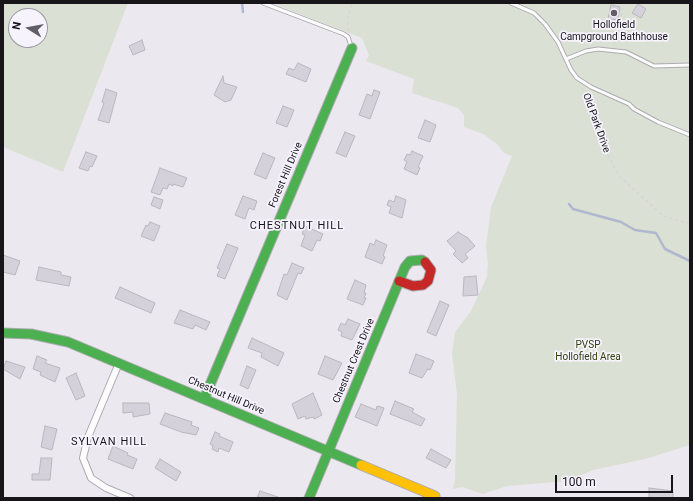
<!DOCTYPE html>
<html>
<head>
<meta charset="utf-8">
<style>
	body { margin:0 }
	#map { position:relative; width:693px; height:501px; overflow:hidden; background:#ebe8f0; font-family:Roboto,sans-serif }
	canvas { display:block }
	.frame { position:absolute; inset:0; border:4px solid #17151a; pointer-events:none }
	.north { position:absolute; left:8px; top:8px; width:40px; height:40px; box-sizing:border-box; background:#f7f3fd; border:1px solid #9d9aa2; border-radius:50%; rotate:281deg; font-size:11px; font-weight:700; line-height:16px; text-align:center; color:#17151a }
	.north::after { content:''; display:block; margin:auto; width:14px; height:18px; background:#615f65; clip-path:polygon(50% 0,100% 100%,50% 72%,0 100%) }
	.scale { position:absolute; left:555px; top:475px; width:118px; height:18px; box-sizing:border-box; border:2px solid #17151a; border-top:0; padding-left:5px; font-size:12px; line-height:14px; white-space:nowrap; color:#17151a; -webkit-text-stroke:3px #f7f3fd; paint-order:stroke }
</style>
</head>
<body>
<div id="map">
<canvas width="693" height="501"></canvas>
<div class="frame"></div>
<div class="north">N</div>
<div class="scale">100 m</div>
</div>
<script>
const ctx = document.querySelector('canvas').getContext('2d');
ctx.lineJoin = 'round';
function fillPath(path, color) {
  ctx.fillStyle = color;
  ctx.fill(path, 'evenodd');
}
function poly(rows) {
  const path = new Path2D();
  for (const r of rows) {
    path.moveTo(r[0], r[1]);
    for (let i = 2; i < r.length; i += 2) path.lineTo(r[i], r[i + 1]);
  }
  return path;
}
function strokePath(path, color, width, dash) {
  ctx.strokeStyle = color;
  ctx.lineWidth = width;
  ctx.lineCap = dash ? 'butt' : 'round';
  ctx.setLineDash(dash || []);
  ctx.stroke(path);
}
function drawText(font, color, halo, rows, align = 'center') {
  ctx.font = font + ' Roboto,sans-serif';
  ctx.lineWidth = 3.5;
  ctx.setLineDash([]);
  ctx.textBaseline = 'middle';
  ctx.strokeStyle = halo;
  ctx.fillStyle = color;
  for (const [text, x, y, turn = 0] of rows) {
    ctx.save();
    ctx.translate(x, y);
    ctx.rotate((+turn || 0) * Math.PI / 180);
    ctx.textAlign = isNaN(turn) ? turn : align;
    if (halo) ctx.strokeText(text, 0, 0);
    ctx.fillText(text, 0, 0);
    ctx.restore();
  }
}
fillPath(poly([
	[3,3,128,3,63,172,3,147],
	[16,16,40,16,40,40,16,40],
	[272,3,690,3,690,445,645,459,593,470,568,481,507,486,483,494,462,487,453,489,455,479,457,394,452,354,455,332,471,311,487,277,488,264,486,246,491,207,512,156,504,153,497,144,483,134,464,127,464,115,458,108,412,93,414,79,366,61,369,55,362,38]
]), '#dae0d3');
strokePath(poly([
	[242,3,243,12],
	[569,204,573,209,621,222,635,230,656,233,665,249,690,261]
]), '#afb8ce', 2.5);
const building = poly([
	[638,4,646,9,641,18,632,13,638,4],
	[611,5,620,7,618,20,608,19,611,5],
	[142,40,145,50,133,55,129,46,142,40],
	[298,63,311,69,306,82,286,74,289,68,294,70,298,63],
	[223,76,224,83,237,87,231,100,225,102,214,95,223,76],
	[106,89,117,93,109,123,98,120,104,103,102,102,106,89],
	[374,90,380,92,370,119,359,115,367,94,372,96,374,90],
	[283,106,294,110,287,127,276,123,283,106],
	[425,120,436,125,430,142,418,138,425,120],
	[345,132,355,136,346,157,336,153,345,132],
	[412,151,423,156,418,167,420,168,417,175,404,169,407,162,404,160,407,154,410,155,412,151],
	[86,152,97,156,92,167,90,166,88,171,79,168,86,152],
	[263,153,275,158,266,179,254,174,263,153],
	[160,168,187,178,183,187,173,184,173,186,169,184,167,189,163,188,160,195,151,192,160,168],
	[243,196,257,201,254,210,249,208,245,219,235,215,243,196],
	[396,196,406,200,402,218,389,213,391,207,387,205,389,200,394,202,396,196],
	[154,197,163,200,160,209,151,205,154,197],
	[150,222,160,226,154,241,141,236,146,225,148,226,150,222],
	[305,226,323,234,320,241,317,240,312,251,301,246,305,235,302,234,305,226],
	[458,232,468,238,475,246,465,254,468,258,462,263,453,254,456,251,447,241,458,232],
	[376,240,387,245,383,256,385,257,382,264,365,257,370,243,374,245,376,240],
	[227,244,238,248,225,279,217,276,220,269,217,268,227,244],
	[3,255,20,261,15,275,3,272,3,255],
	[292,263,304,268,301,274,298,273,287,300,277,295,284,274,287,275,292,263],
	[39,267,61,272,61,275,71,277,69,286,36,280,39,267],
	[476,276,478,295,463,296,464,277,476,276],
	[355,280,366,285,364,293,366,293,364,298,366,298,363,305,347,299,355,280],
	[120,287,155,303,151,313,115,298,120,287],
	[440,301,449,305,436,336,427,332,440,301],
	[180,310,210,322,206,330,195,325,193,329,174,323,180,310],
	[348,319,360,324,352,340,341,336,342,332,338,330,341,323,345,325,348,319],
	[252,338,284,353,278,366,261,357,262,353,248,348,252,338],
	[416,354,434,361,430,370,428,369,422,378,409,373,416,354],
	[37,356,47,360,45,363,60,368,55,382,40,375,41,372,33,369,37,356],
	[325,356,342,363,333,380,318,374,325,356],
	[6,361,25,367,20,379,3,369,6,361],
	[247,366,256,370,248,389,240,385,247,366],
	[76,373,85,396,76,400,66,378,76,373],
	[313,393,322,415,314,419,313,417,306,419,305,416,298,419,292,404,313,393],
	[395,401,414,409,412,412,425,419,421,426,390,414,395,401],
	[123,403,149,403,150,414,133,417,133,412,123,413,123,403],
	[361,404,376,410,377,406,384,408,377,426,355,417,361,404],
	[165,413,192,422,191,425,199,428,196,435,181,432,160,424,165,413],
	[45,426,57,429,52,450,41,447,45,426],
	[215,432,220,434,219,436,233,442,229,452,219,448,218,452,212,449,213,446,210,444,215,432],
	[113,446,128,453,127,455,137,459,133,469,108,459,113,446],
	[431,449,451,460,446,468,426,458,431,449],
	[41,458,52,458,50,480,32,480,32,474,39,474,41,458],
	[160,459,181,472,176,481,155,468,160,459],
	[649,488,673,491,673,498,649,498,649,488],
	[260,491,278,497,278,498,257,498,260,491]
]);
fillPath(building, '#d5d1db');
strokePath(building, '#b9b7bd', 1);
const lane = poly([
	[263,3,344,34,348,37,351,46],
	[511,3,534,13,545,24,558,42,571,70,577,78,591,87,629,104,634,109,658,122,690,135],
	[566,59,586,51,598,49,626,52,654,66,690,65]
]);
const street = poly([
	[119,363,88,437,83,458,91,478,106,488,130,498]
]);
const fast = poly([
	[3,333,31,334,68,342,361,465],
	[204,399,352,48],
	[309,498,405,267,410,261,422,260,425,262]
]);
const slow = poly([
	[361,465,435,496]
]);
const jam = poly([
	[399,281,413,286,423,285,428,281,431,270,425,262]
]);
strokePath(lane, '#adabb1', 5);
strokePath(street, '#adabb1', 8);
strokePath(fast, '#adabb1', 11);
strokePath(slow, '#adabb1', 11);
strokePath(jam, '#adabb1', 11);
strokePath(poly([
	[348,31,348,17,352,3],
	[614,45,624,3],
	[582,88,601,143,619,176,663,216,690,224]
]), '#d6d5d7', 1.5, [3, 3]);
strokePath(lane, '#fcfcfd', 3);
strokePath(street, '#fcfcfd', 6);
strokePath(fast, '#4caf50', 9);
strokePath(slow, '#ffc107', 9);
strokePath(jam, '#c62828', 9);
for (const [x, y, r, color] of [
	[614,13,4,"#615f65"]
]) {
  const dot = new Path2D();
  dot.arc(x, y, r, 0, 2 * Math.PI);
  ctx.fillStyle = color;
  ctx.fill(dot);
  strokePath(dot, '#f7f3fd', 1.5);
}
drawText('10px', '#17151a', '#f7f3fd', [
	["Hollofield",614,25],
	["Campground Bathhouse",614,37]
]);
drawText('10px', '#17151a', '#f7f3fd', [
	["Old Park Drive",596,123,70],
	["Forest Hill Drive",286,175,-67],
	["Chestnut Crest Drive",354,361,-67],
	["Chestnut Hill Drive",226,396,23]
]);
drawText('10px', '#30400f', '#f7f3fd', [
	["PVSP",588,345],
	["Hollofield Area",588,357]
]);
ctx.letterSpacing = '1px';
drawText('11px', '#17151a', '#f7f3fd', [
	["CHESTNUT HILL",297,226],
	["SYLVAN HILL",109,442]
]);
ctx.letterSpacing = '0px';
</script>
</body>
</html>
